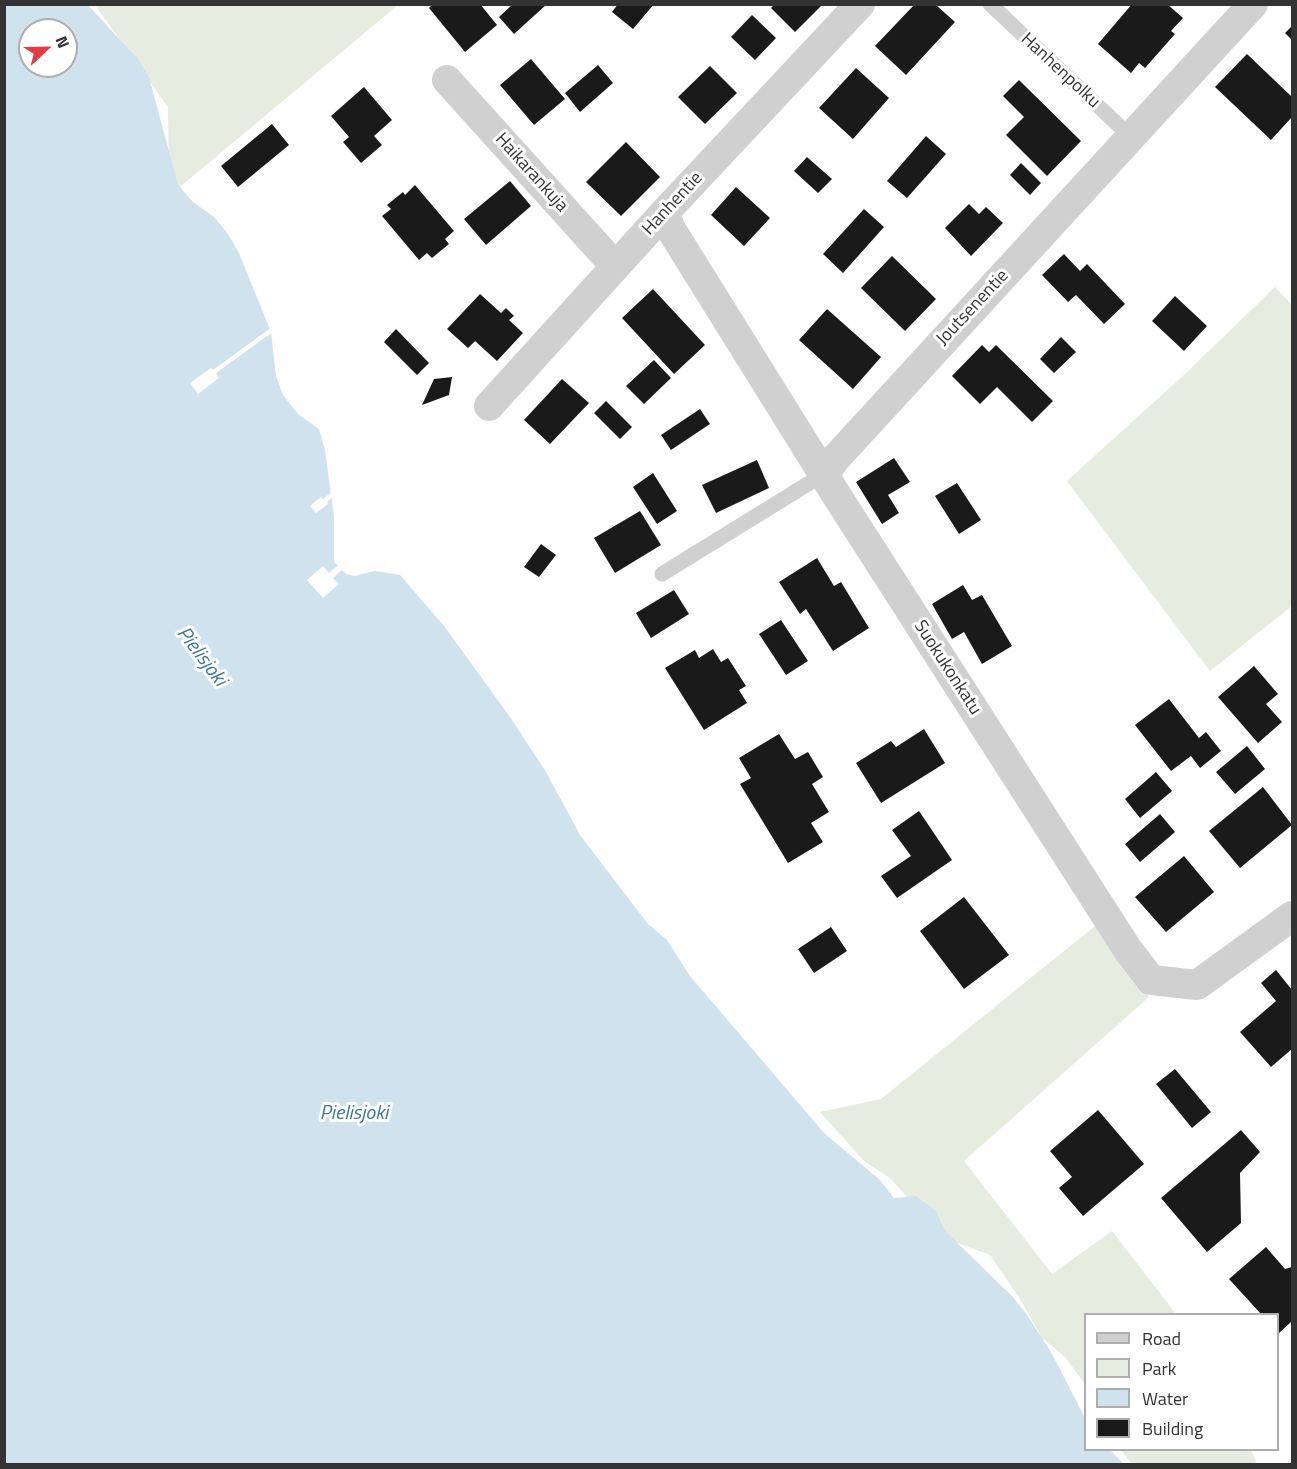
<!DOCTYPE html>
<html>
<head>
<meta charset="utf-8">
<style>
	body { margin:0 }
	#map { position:relative; width:1297px; height:1469px; overflow:hidden; background:#fff; font-family:"Titillium Web",sans-serif }
	canvas { display:block }
	.frame { position:absolute; inset:0; border:6px solid #333; pointer-events:none }
	.legend { position:absolute; left:1084px; top:1313px; width:195px; height:138px; box-sizing:border-box; background:#fff; border:2px solid #adadad; margin:0; padding:8px 10px; list-style:none; font-size:18px; color:#333 }
	.legend li { display:flex; align-items:center; gap:12px; height:30px }
	.legend b { width:30px; border:2px solid #adadad }
	.north { position:absolute; left:18px; top:18px; width:60px; height:60px; box-sizing:border-box; background:#fff; border:2px solid #adadad; border-radius:50%; rotate:68deg; font-size:16px; font-weight:700; line-height:24px; text-align:center; color:#333 }
	.north::after { content:''; display:block; margin:auto; width:21px; height:27px; background:#e63946; clip-path:polygon(50% 0,100% 100%,50% 72%,0 100%) }
</style>
</head>
<body>
<div id="map">
<canvas width="1297" height="1469"></canvas>
<div class="frame"></div>
<ul class="legend">
<li><b style="height:8px;background:#d0d0d0"></b>Road</li>
<li><b style="height:16px;background:#e6ecdf"></b>Park</li>
<li><b style="height:16px;background:#cfe2ee"></b>Water</li>
<li><b style="height:16px;background:#1a1a1a"></b>Building</li>
</ul>
<div class="north">N</div>
</div>
<script>
const ctx = document.querySelector('canvas').getContext('2d');
ctx.lineJoin = 'round';
function fillPath(path, color) {
  ctx.fillStyle = color;
  ctx.fill(path, 'evenodd');
}
function poly(rows) {
  const path = new Path2D();
  for (const r of rows) {
    path.moveTo(r[0], r[1]);
    for (let i = 2; i < r.length; i += 2) path.lineTo(r[i], r[i + 1]);
  }
  return path;
}
function strokePath(path, color, width, dash) {
  ctx.strokeStyle = color;
  ctx.lineWidth = width;
  ctx.lineCap = dash ? 'butt' : 'round';
  ctx.setLineDash(dash || []);
  ctx.stroke(path);
}
function drawText(font, color, halo, rows, align = 'center') {
  ctx.font = font + ' "Titillium Web",sans-serif';
  ctx.lineWidth = 6;
  ctx.setLineDash([]);
  ctx.textBaseline = 'middle';
  ctx.strokeStyle = halo;
  ctx.fillStyle = color;
  for (const [text, x, y, turn = 0] of rows) {
    ctx.save();
    ctx.translate(x, y);
    ctx.rotate((+turn || 0) * Math.PI / 180);
    ctx.textAlign = isNaN(turn) ? turn : align;
    if (halo) ctx.strokeText(text, 0, 0);
    ctx.fillText(text, 0, 0);
    ctx.restore();
  }
}
fillPath(poly([
	[95,5,398,5,169,196,168,107],
	[1275,287,1292,305,1292,606,1210,671,1067,481,1185,374],
	[1095,926,1149,997,964,1161,1052,1274,1112,1231,1176,1314,1086,1314,1085,1384,1065,1357,1042,1338,1020,1299,990,1255,944,1238,890,1178,864,1161,820,1112,881,1099],
	[1121,1450,1251,1450,1257,1464,1132,1464]
]), '#e6ecdf');
fillPath(poly([
	[5,5,88,5,137,58,149,77,178,185,193,202,214,217,228,234,239,253,271,332,276,376,283,395,298,414,319,429,325,450,334,516,334,562,346,574,355,576,375,571,400,575,444,626,510,717,546,772,580,835,648,924,667,940,690,976,824,1133,880,1180,894,1198,916,1196,936,1211,945,1231,1012,1296,1027,1315,1051,1352,1085,1418,1086,1450,1110,1450,1124,1464,5,1464],
	[30,30,66,30,66,66,30,66]
]), '#cfe2ee');
fillPath(poly([
	[272,327,274,331,216,373,219,378,198,394,190,383,211,368,213,370],
	[333,491,334,496,327,502,328,504,316,513,310,506,321,497,323,499],
	[338,565,342,570,333,578,339,584,323,598,307,580,323,566,329,573]
]), '#fff');
fillPath(poly([
	[433,4,480,4,497,25,465,52,429,8],
	[513,4,547,4,514,34,499,17],
	[618,4,654,4,633,29,612,12],
	[775,4,823,4,795,32,771,8],
	[1132,4,1167,4,1183,18,1171,31,1175,34,1145,68,1139,63,1131,73,1098,44],
	[914,5,936,5,955,22,906,75,875,46],
	[752,15,776,38,755,60,731,37],
	[1292,26,1292,40,1285,33],
	[1247,54,1292,97,1292,117,1271,140,1215,87],
	[531,59,565,99,534,125,500,85],
	[598,65,613,83,580,112,565,93],
	[710,66,737,93,705,124,678,97],
	[856,68,889,98,853,139,819,108],
	[1019,80,1081,141,1047,176,1006,135,1024,117,1003,96],
	[364,87,392,120,374,136,382,145,361,163,343,142,349,137,331,116],
	[272,124,289,145,238,187,221,166],
	[926,136,946,154,907,198,887,181],
	[626,142,660,177,621,216,586,182],
	[807,157,832,179,818,193,794,171],
	[1021,163,1041,183,1030,195,1010,175],
	[510,181,531,206,486,245,464,219],
	[415,185,454,231,445,239,449,244,432,258,427,253,419,260,382,216,391,209,387,205,403,192,405,195],
	[736,187,770,218,744,246,711,215],
	[969,204,979,214,986,207,1003,223,971,256,945,228],
	[864,209,884,227,843,273,823,254],
	[1064,254,1080,271,1087,264,1125,304,1104,324,1076,295,1068,302,1042,275],
	[892,256,936,299,905,331,861,288],
	[653,289,705,345,674,374,622,318],
	[480,294,501,313,506,308,514,316,509,320,523,333,497,361,475,341,468,348,447,329],
	[1175,296,1207,326,1184,351,1152,321],
	[827,309,881,357,853,389,799,340],
	[396,329,429,363,417,375,384,342],
	[1061,337,1076,352,1054,373,1040,359],
	[982,345,989,352,996,345,1053,401,1032,422,997,387,980,404,952,376],
	[654,360,671,378,644,404,626,386],
	[452,377,449,395,422,405,434,379],
	[562,379,589,403,550,444,524,420],
	[606,401,632,427,620,439,594,413],
	[700,409,710,424,671,450,661,435],
	[894,458,910,482,888,495,899,513,882,524,856,482],
	[757,460,769,488,716,513,702,485],
	[653,473,677,511,657,524,633,487],
	[957,483,981,520,959,534,935,496],
	[640,511,661,545,615,573,594,538],
	[541,544,556,555,539,577,524,567],
	[817,558,834,586,841,582,869,628,833,651,806,609,800,614,779,582],
	[963,585,972,600,982,595,1012,646,982,664,964,632,952,639,932,604],
	[674,590,689,614,651,638,636,613],
	[781,620,808,661,786,675,759,634],
	[713,649,721,662,728,658,746,686,739,690,747,703,704,730,665,668,695,650,699,658],
	[1254,666,1278,694,1266,704,1282,722,1258,743,1218,697],
	[1169,699,1199,738,1206,732,1221,751,1200,768,1191,756,1171,771,1135,725],
	[924,729,945,763,881,803,856,763,891,741,896,747],
	[779,734,795,759,808,752,823,777,812,784,829,812,811,823,823,842,788,863,740,784,751,778,739,758],
	[1247,746,1265,769,1235,794,1216,772],
	[1156,772,1172,791,1140,818,1125,799],
	[1263,787,1292,825,1240,868,1209,831],
	[919,811,952,860,897,898,881,876,911,856,892,830],
	[1160,814,1175,832,1140,862,1125,844],
	[1184,856,1214,892,1166,932,1135,897],
	[964,897,1009,955,964,989,920,931],
	[831,927,847,951,814,973,798,949],
	[1276,970,1292,990,1292,1049,1271,1067,1240,1032,1276,1001,1261,983],
	[1175,1069,1211,1112,1192,1128,1156,1084],
	[1098,1110,1144,1164,1083,1216,1059,1188,1072,1177,1050,1151],
	[1241,1130,1260,1152,1240,1173,1241,1223,1207,1252,1161,1198],
	[1266,1247,1285,1269,1292,1267,1292,1321,1278,1334,1278,1314,1261,1314,1229,1279]
]), '#1a1a1a');
strokePath(poly([
	[990,4,1131,137],
	[662,574,824,474]
]), '#d0d0d0', 15);
strokePath(poly([
	[447,80,615,266],
	[664,213,672,231,837,496,1128,950,1151,980,1197,985,1292,916],
	[489,406,664,213,860,4],
	[824,474,836,458,1253,4]
]), '#d0d0d0', 30);
drawText('18px', '#333', '#fff', [
	["Hanhenpolku",1060,71,43],
	["Haikarankuja",531,173,48],
	["Hanhentie",673,204,-47],
	["Joutsenentie",973,308,-47],
	["Suokukonkatu",947,668,57]
]);
drawText('italic 20px', '#3f7597', '#fff', [
	["Pielisjoki",201,657,53],
	["Pielisjoki",354,1114]
]);
</script>
</body>
</html>
